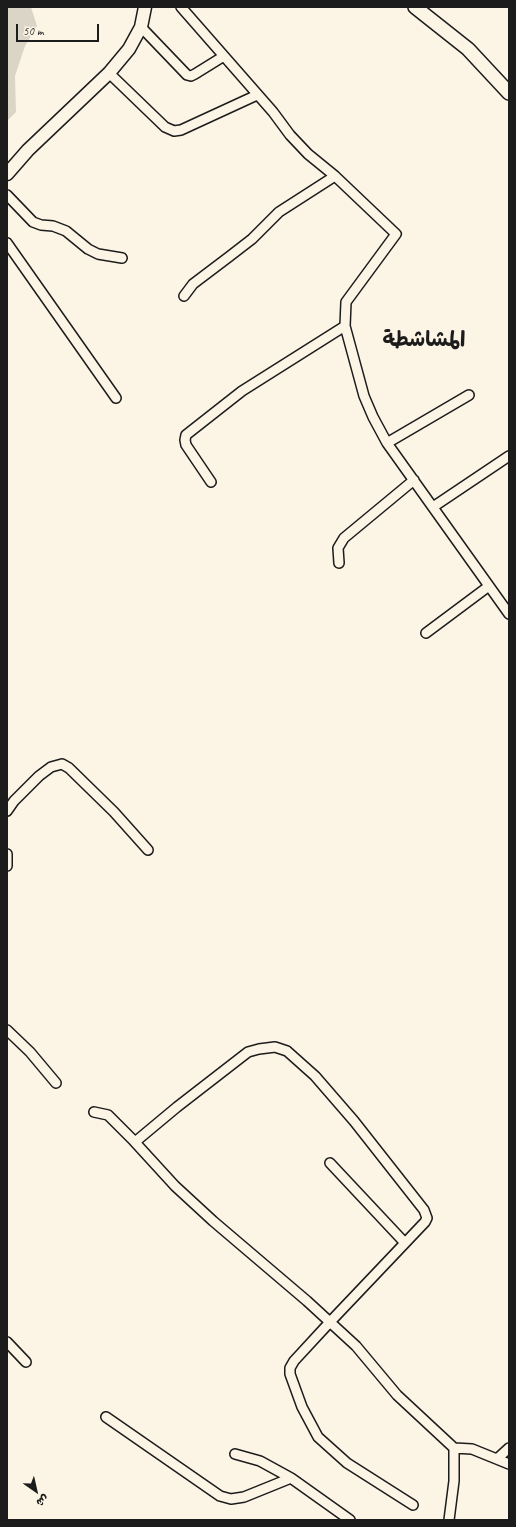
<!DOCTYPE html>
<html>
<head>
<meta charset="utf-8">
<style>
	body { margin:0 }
	#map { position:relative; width:516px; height:1527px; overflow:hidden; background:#fcf5e5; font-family:Caveat,"Playpen Sans Arabic",sans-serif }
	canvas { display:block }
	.frame { position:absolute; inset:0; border:8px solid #1c1c1c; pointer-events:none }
	.north { position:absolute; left:16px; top:1471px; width:40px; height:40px; -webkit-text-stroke:3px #fcf5e5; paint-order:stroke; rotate:146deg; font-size:11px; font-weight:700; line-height:16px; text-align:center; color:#1c1c1c }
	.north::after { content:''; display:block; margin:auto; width:14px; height:18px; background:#1c1c1c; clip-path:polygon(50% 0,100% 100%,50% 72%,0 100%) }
	.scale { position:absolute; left:16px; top:24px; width:83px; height:18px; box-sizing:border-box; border:2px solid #1c1c1c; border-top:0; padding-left:5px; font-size:12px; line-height:14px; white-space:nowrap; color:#1c1c1c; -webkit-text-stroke:3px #fcf5e5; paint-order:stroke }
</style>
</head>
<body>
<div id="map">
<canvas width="516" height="1527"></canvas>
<div class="frame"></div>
<div class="north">ش</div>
<div class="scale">50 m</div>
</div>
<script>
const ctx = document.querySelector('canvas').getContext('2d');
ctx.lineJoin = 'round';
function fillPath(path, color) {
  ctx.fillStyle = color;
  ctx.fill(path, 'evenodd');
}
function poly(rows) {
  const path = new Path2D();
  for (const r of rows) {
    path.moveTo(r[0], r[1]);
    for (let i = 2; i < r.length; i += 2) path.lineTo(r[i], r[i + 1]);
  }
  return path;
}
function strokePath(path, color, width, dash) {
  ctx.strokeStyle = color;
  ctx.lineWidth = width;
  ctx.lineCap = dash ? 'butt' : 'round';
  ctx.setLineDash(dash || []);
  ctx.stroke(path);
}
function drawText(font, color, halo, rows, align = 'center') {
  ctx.font = font + ' Caveat,"Playpen Sans Arabic",sans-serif';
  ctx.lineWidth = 3;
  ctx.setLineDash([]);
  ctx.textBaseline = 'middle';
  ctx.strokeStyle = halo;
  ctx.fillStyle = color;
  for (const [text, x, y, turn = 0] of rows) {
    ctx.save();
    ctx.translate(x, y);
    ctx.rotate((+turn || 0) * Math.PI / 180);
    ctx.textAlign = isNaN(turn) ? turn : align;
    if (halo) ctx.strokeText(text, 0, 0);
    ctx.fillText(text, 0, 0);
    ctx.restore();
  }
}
fillPath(poly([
	[7,7,31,7,37,26,25,46,15,76,16,112,7,121]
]), '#dbd5c8');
const minor = poly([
	[181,7,273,112,290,135,308,154,335,176,396,234,346,302,345,326,364,396,373,417,387,443,509,614],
	[141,27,187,75,191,76,195,74,224,56],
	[109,73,165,127,174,131,181,130,257,95],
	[7,195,33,222,41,225,53,226,66,231,88,249,98,254,122,258],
	[7,243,116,398],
	[184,296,193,284,230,256,252,239,279,212,335,176],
	[387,443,469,395],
	[211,482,186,445,185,440,186,435,242,391,345,326],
	[433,507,509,456],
	[339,563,338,548,344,538,414,480],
	[426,633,489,586],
	[7,811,14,801,39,776,51,767,62,764,69,768,114,812,148,850],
	[7,854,7,866],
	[7,1030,30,1052,56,1083],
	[94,1112,108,1115,132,1139,175,1186,213,1221,307,1301,356,1346,397,1395,454,1448,472,1449,509,1464],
	[135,1142,177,1107,248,1052,259,1049,275,1047,287,1051,315,1076,354,1121,424,1210,427,1218,425,1222,330,1322,294,1361,290,1368,290,1374,302,1407,318,1437,347,1463,413,1505],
	[330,1163,405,1243],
	[7,1342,26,1362],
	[106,1417,220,1496,231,1499,244,1497,291,1478],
	[235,1454,260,1461,291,1478,350,1520],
	[497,1459,509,1448],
	[449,1520,454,1481,454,1448]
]);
const tertiary = poly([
	[7,174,28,150,109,73,129,49,141,27,145,7]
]);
const secondary = poly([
	[415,7,468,49,509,93]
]);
strokePath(minor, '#1c1c1c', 12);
strokePath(tertiary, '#1c1c1c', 15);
strokePath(secondary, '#1c1c1c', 16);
strokePath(minor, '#fcf5e5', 9);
strokePath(tertiary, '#fcf5e5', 12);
strokePath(secondary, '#fcf5e5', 13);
drawText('bold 21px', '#1c1c1c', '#fcf5e5', [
	["المشاشطة",424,340]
]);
</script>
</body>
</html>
